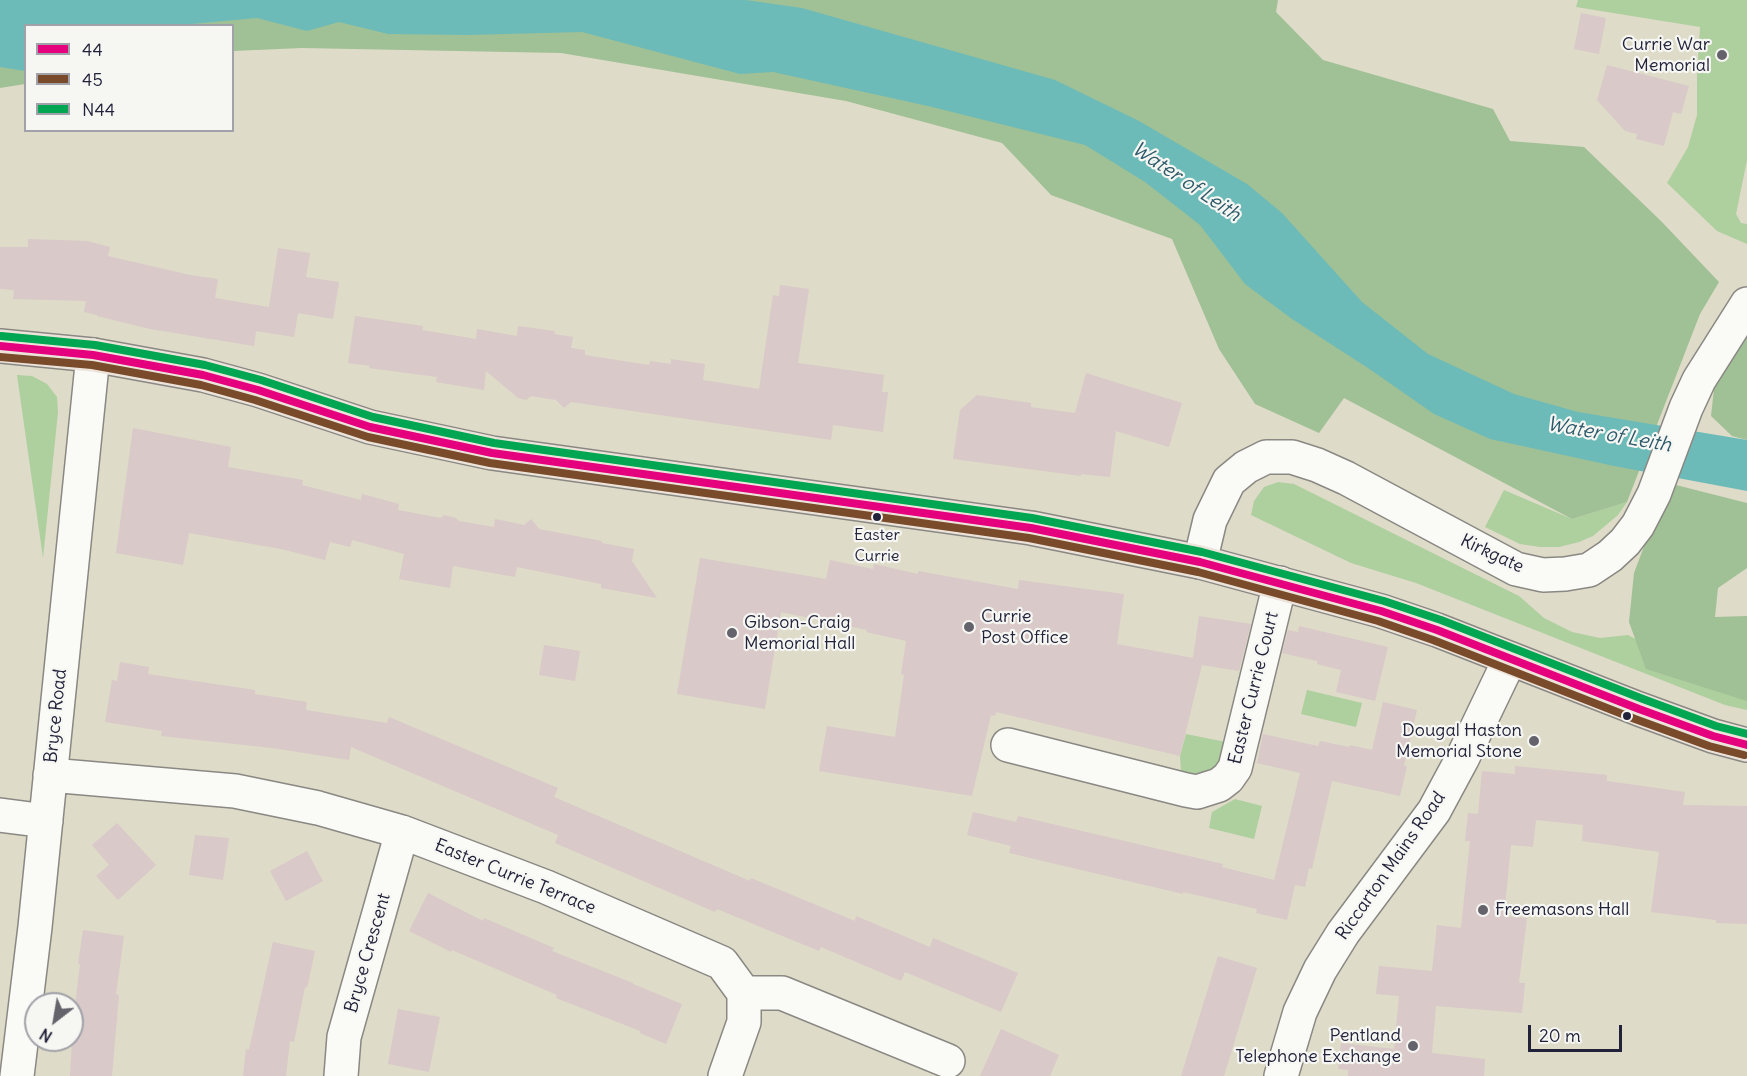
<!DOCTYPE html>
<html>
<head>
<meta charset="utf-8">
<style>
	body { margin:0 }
	#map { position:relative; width:1747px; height:1076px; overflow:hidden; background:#dedbc8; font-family:Delius,sans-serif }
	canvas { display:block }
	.legend { position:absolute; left:24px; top:24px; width:210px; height:108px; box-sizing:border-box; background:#f6f6f2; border:2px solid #a1a1a9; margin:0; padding:8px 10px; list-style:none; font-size:18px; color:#22223b }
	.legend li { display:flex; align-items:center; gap:12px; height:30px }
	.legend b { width:30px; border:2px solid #a1a1a9 }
	.north { position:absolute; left:24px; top:992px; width:60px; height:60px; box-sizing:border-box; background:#f6f6f2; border:2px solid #a1a1a9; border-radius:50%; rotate:211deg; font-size:16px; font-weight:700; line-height:24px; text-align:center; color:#22223b }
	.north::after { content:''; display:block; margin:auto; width:21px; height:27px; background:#64636c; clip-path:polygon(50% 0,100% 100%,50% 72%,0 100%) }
	.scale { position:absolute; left:1528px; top:1025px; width:94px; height:27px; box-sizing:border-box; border:3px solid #22223b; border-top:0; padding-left:8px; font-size:18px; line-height:21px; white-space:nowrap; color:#22223b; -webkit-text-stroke:4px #f6f6f2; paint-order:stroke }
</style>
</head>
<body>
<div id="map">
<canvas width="1747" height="1076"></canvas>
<ul class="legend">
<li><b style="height:8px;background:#e5007d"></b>44</li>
<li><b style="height:8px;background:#7a4b2a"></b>45</li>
<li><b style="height:8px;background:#00a651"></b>N44</li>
</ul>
<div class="north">N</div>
<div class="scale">20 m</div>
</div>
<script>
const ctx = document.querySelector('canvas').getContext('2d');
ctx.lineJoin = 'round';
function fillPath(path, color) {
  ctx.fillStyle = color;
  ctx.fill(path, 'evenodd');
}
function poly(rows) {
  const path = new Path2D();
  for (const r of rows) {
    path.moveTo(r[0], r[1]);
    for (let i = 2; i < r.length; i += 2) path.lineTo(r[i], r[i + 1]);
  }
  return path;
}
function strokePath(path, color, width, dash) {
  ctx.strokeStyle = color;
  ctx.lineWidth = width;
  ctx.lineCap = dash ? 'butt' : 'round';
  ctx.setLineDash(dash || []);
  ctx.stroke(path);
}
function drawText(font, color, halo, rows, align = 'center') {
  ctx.font = font + ' Delius,sans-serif';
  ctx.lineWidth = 4.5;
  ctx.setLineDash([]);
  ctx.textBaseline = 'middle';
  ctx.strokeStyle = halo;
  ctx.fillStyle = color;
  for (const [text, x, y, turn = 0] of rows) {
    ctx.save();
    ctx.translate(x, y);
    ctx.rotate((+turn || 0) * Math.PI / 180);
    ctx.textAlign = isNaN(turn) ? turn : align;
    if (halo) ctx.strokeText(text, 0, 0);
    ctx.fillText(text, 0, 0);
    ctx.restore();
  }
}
fillPath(poly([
	[1578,0,1747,0,1747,160,1736,214,1741,223,1747,224,1747,244,1717,231,1667,183,1688,147,1697,115,1697,76,1700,27,1576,7],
	[17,375,32,376,47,384,57,397,58,412,43,558],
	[1278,482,1294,484,1519,596,1544,618,1572,632,1600,638,1628,635,1717,682,1747,690,1747,710,1725,705,1416,583,1351,563,1251,515,1254,501,1264,487],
	[1504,490,1572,519,1627,502,1618,515,1593,536,1579,542,1559,547,1540,547,1520,544,1485,527],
	[1307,690,1362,703,1356,727,1301,714],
	[1186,734,1226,742,1222,758,1211,771,1199,778,1188,777,1181,771,1180,756],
	[1235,799,1262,806,1254,839,1209,828,1212,812]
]), '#aecf9e');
fillPath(poly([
	[0,0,1278,0,1276,12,1323,60,1493,109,1510,141,1584,147,1661,221,1719,282,1700,314,1627,502,1572,519,1344,398,1319,433,1255,404,1219,349,1172,239,1051,195,1002,143,846,101,561,53,302,48,233,51,232,26,26,26,25,84,0,88],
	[1747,336,1747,440,1732,436,1711,416,1714,389],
	[1668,483,1747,503,1747,568,1718,588,1715,617,1747,616,1747,701,1646,669,1629,622,1634,573]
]), '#a0c095');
fillPath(poly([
	[0,0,746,0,802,8,1055,80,1139,121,1247,184,1282,213,1362,302,1428,354,1514,394,1578,412,1747,440,1747,491,1614,466,1490,439,1434,414,1368,368,1292,319,1245,284,1200,225,1145,182,1085,145,928,106,773,72,740,74,582,32,467,35,388,34,339,22,307,31,257,18,170,26,26,26,25,71,0,67]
]), '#6cbbb9');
fillPath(poly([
	[1581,13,1606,18,1599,54,1574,49],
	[1607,65,1689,86,1681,114,1673,112,1664,146,1636,139,1637,134,1625,131,1597,100],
	[28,239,87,241,110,247,108,256,190,275,218,279,215,298,269,307,278,248,310,253,306,277,339,282,333,319,298,313,294,337,256,331,254,346,150,329,97,316,97,315,84,312,86,301,13,299,14,290,0,289,0,247,28,247],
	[780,285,809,289,798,363,884,375,882,392,888,392,883,432,833,425,831,440,571,402,564,408,556,400,531,396,526,400,518,398,486,371,484,390,436,382,437,377,369,368,370,366,348,363,355,316,423,326,422,330,476,339,477,329,517,336,518,326,555,331,554,334,573,337,571,348,585,350,585,355,649,365,650,361,671,364,671,359,705,364,703,380,759,389,773,295,779,296],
	[1086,373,1182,403,1169,447,1116,431,1110,477,1081,474,1081,476,953,459,960,410,977,395,1031,403,1031,407,1075,413],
	[133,428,231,447,228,467,303,480,302,485,361,500,362,494,399,504,398,510,441,518,444,515,456,518,459,521,494,527,495,519,524,525,531,519,539,529,602,541,602,543,634,549,632,561,657,598,601,588,601,584,517,567,515,577,453,566,450,588,399,579,404,554,352,540,350,547,330,542,325,560,281,549,189,533,183,565,116,553],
	[700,558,826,579,830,560,873,569,874,564,918,574,918,571,1018,589,1019,580,1124,594,1117,644,1193,658,1199,616,1251,624,1239,671,1202,665,1180,756,996,712,995,716,991,715,972,796,819,771,827,726,895,737,904,675,901,674,906,641,866,632,867,630,781,612,765,709,677,694],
	[1299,626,1388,647,1375,701,1336,692,1341,670,1317,664,1317,661,1282,653,1288,630,1298,632],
	[544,645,580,651,575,681,539,675],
	[120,662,149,667,148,674,255,690,255,694,307,702,306,710,387,723,389,717,558,788,554,797,750,881,751,878,855,921,856,916,930,947,933,938,1018,973,1001,1012,905,972,901,981,821,947,819,951,717,909,715,912,555,843,558,835,351,747,349,760,272,748,161,736,162,731,105,722,112,680,117,681],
	[1383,702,1417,710,1404,766,1407,766,1400,796,1332,781,1312,869,1309,868,1305,887,1295,885,1287,920,1256,913,1257,909,1183,892,1183,894,1009,853,1011,846,967,835,973,812,1016,822,1018,816,1223,864,1222,867,1274,880,1300,773,1257,763,1263,734,1318,746,1320,741,1349,747,1350,745,1372,750],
	[1515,766,1607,775,1607,781,1685,792,1683,805,1747,806,1747,924,1716,923,1716,920,1651,912,1659,852,1582,841,1583,825,1536,820,1533,847,1511,845,1504,916,1527,918,1519,983,1525,983,1522,1013,1436,1006,1432,1053,1485,1059,1484,1076,1348,1076,1348,1070,1338,1069,1341,1043,1394,1049,1399,996,1376,994,1379,966,1432,971,1437,925,1461,928,1470,841,1465,841,1468,813,1478,814,1482,771,1515,774],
	[117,823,156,865,118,900,96,876,109,865,92,845],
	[195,835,229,838,223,880,189,875],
	[307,851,323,881,286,901,270,871],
	[428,893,483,921,484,918,554,948,552,951,633,983,633,984,682,1004,666,1044,640,1033,640,1031,556,998,557,995,452,950,451,952,409,931],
	[83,930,124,936,116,994,119,995,112,1076,70,1076,73,1024,80,964,78,964],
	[273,942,315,951,307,988,305,987,294,1042,290,1041,286,1076,243,1076,246,1049,249,1050],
	[1218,956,1257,968,1224,1076,1181,1076],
	[398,1009,440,1017,429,1072,388,1064],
	[1001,1029,1059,1055,1050,1076,980,1076]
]), '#d9c9c8');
const minor = poly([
	[1200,562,1210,520,1229,481,1246,467,1266,457,1292,457,1317,465,1346,478,1516,569,1543,575,1565,574,1589,570,1610,556,1625,542,1638,525,1654,494,1686,408,1699,380,1747,304],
	[1008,745,1186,790,1197,792,1219,785,1228,778,1235,768,1280,583],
	[50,775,235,791,318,808,402,832,546,887,722,963,744,993,782,993,948,1061],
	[0,815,46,821],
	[17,1076,35,927,93,355],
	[341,1076,344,1037,402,832],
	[725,1076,744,1022,744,993],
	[1281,1076,1300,1012,1320,970,1343,933,1434,811,1462,759,1510,659]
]);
const major = poly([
	[0,346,93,355,203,375,258,390,370,427,492,453,1031,528,1200,562,1381,611,1437,630,1639,709,1713,736,1747,745]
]);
strokePath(minor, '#8a8883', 36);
strokePath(major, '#8a8883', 36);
strokePath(minor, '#fafaf7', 33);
strokePath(major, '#ece4db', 33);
strokePath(poly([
	[0,346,93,355,203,375,258,390,370,427,492,453,1031,528,1200,562,1381,611,1437,630,1639,709,1713,736,1747,745]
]), '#e5007d', 8);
strokePath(poly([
	[0,357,92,365,201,385,255,400,368,437,490,463,1029,538,1198,572,1378,621,1433,640,1635,719,1709,746,1744,755]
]), '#7a4b2a', 8);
strokePath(poly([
	[1,336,95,345,205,365,261,380,373,417,494,443,1032,518,1202,552,1384,601,1441,620,1643,699,1716,726,1747,734]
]), '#00a651', 8);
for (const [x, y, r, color] of [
	[1722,55,6,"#64636c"],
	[877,517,5,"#22223b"],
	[969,627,6,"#64636c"],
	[732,633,6,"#64636c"],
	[1627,716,5,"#22223b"],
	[1534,741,6,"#64636c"],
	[1483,910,6,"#64636c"],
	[1413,1046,6,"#64636c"]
]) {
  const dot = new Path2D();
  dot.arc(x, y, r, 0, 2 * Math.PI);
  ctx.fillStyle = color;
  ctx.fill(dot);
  strokePath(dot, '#f6f6f2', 2);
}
drawText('16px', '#22223b', '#f6f6f2', [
	["Easter",877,535],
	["Currie",877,556]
]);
drawText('18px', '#22223b', '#f6f6f2', [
	["Currie War",1710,45],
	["Memorial",1710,66],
	["Currie",981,617,"left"],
	["Post Office",981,638,"left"],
	["Gibson-Craig",744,623,"left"],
	["Memorial Hall",744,644,"left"],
	["Dougal Haston",1522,731],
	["Memorial Stone",1522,752],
	["Freemasons Hall",1495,910,"left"],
	["Pentland",1401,1036],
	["Telephone Exchange",1401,1057]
], 'right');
drawText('18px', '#22223b', '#f6f6f2', [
	["Kirkgate",1492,554,25],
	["Easter Currie Court",1254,688,-76],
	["Bryce Road",56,716,-84],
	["Riccarton Mains Road",1391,866,-55],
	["Easter Currie Terrace",515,877,22],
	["Bryce Crescent",368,953,-74]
]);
drawText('italic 20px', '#2c5a6b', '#f6f6f2', [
	["Water of Leith",1186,182,34],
	["Water of Leith",1609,435,10]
]);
</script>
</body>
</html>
